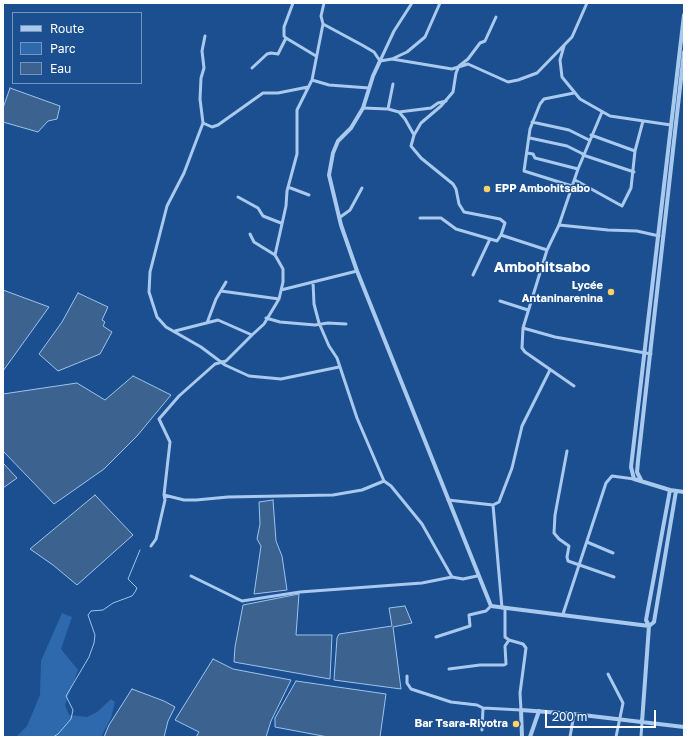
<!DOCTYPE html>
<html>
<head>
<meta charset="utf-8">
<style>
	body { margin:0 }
	#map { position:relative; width:687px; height:740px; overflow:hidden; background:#1b4f8f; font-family:"Golos Text",sans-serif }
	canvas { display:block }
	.frame { position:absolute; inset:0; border:4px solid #fff; pointer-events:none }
	.legend { position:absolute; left:12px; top:12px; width:130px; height:72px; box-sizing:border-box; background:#1b4f8f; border:1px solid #7695bc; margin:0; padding:5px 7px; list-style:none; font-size:12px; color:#fff }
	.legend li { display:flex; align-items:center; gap:8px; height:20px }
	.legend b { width:20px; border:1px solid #7695bc }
	.scale { position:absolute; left:545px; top:710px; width:111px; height:18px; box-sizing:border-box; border:2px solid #fff; border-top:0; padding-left:5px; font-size:12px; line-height:14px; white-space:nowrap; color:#fff; -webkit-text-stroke:3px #1b4f8f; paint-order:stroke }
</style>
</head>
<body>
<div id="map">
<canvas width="687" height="740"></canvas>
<div class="frame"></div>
<ul class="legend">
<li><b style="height:5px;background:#a9c9ee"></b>Route</li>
<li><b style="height:11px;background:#2e69ad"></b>Parc</li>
<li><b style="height:11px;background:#3c6290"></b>Eau</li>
</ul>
<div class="scale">200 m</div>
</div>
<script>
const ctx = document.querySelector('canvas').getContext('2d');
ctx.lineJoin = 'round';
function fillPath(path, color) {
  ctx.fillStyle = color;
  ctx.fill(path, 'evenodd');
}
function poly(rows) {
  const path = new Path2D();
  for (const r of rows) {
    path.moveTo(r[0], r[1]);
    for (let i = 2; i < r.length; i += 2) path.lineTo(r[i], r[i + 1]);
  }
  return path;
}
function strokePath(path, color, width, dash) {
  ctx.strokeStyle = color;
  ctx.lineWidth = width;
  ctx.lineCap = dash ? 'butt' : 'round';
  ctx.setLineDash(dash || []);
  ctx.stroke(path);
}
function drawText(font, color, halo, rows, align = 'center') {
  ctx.font = font + ' "Golos Text",sans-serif';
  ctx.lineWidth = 3;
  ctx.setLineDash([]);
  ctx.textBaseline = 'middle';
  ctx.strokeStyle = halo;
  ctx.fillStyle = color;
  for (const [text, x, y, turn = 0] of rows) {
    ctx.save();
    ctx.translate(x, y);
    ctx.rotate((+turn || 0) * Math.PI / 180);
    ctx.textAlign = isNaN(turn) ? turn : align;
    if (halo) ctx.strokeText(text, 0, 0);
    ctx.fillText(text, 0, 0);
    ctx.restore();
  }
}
fillPath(poly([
	[62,613,72,617,61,649,78,670,65,705,69,715,87,717,97,712,111,699,115,702,111,718,101,737,16,737,27,726,40,695,41,661]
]), '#2e69ad');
const water = poly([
	[10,88,60,106,57,119,48,121,38,132,3,122,3,108,10,88],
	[3,290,49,307,3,371,3,290],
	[78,293,108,307,102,320,105,322,103,326,112,332,100,354,58,371,39,354,62,322,78,293],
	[133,376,171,395,137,436,104,469,54,504,3,451,3,394,77,383,105,400,133,376],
	[3,463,17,478,3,488,3,463],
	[95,495,133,535,77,585,53,565,30,549,95,495],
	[273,500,276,541,282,556,287,590,254,594,261,546,257,539,260,524,259,502,273,500],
	[299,594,296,635,332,635,330,679,234,662,235,647,243,605,299,594],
	[405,606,412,623,393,627,401,689,334,680,337,638,339,634,392,626,389,608,405,606],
	[213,659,233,669,291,680,271,721,266,737,196,737,199,732,175,720,213,659],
	[296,681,386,694,380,737,328,737,275,727,275,718,296,681],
	[132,689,164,701,175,707,168,721,164,737,104,737,109,725,132,689]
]);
fillPath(water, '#3c6290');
strokePath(water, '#9cc4f0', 1);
strokePath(poly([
	[53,737,58,734,71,719,73,710,66,696,89,657,94,643,95,635,88,615,91,611,103,610,113,603,132,596,135,592,137,588,128,579,140,550]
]), '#9cc4f0', 1);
strokePath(poly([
	[293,3,284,27,284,36,286,38,316,56],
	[324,3,321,16,323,24,362,45,374,52,380,61],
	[496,17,485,41,480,43,468,59,459,66,456,73,453,92,441,106,421,123,414,135,411,146,421,158,453,184,456,189,459,204,464,212,500,219,505,223,501,235,547,250],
	[205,36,202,51,204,68,201,78,200,99,203,123,184,173,167,206,150,272,149,292,157,317,166,327,201,347,225,365,249,376,281,379,339,367],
	[564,46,560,60,562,77,580,99,610,116,671,125],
	[392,59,407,52,425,37,440,3],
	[380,61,392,59,452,69,468,64,508,82,518,80,537,73,572,37,587,3],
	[380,61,394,31,412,3],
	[252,68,267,54,271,53,278,54,286,38],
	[312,80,329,85,369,88],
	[363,108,388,109,399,112,431,108,438,103,446,101],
	[388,109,393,84],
	[399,112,405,119,414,135],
	[532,122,569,130,589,140],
	[203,123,212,127,218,125,263,93,278,93,308,87],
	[591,135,635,151],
	[530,138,567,146,583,154],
	[527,153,533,154,535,158,578,169,602,112],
	[583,155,634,172],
	[578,169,559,225,547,250,523,328,555,337,651,354],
	[575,180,622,206,631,188,635,151,643,121],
	[572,186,524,171,530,129,540,104,544,99,574,93],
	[288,187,309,195],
	[238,197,258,208,263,216,281,223],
	[339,218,350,210,362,188],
	[420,218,441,218,456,229,497,241,501,235],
	[559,225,608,230,637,231,659,236],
	[275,255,286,206,287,191,297,154,297,110,312,80,323,24],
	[473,275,490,239],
	[313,282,314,304,319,323,329,346,337,358,357,418,384,481],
	[281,290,357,271],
	[221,291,279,299],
	[500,301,528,310],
	[266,318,280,322,315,325,328,323,346,324],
	[207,323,216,299,226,282],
	[523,328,522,348,525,352,574,386],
	[175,331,218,320,252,335,264,324,279,299,283,282,283,269,275,255,254,242,250,234],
	[252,335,226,361,215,364,179,396,159,419,170,442,164,495,184,500,196,500,228,497,333,495,362,490,384,481,391,486,422,524,452,577],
	[567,451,555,515,554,533,559,539,569,546,567,557,568,561,614,577],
	[448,500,493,505,499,502,512,468,522,426,550,370],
	[493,505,502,608],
	[587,542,613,553],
	[151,546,156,539,165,500,164,495],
	[191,576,242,601,300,592,422,583,452,577,463,579,477,576],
	[563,614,606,483,612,476,634,479],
	[436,637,470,626,469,615,486,611,491,606],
	[449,669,480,665,504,665,506,664,505,646,509,640],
	[608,674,623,703,616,737],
	[407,676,407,683,411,689,451,702,477,705,483,708,482,730],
	[483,708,521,710,520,693,526,648,523,644,509,640,505,637,505,609],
	[570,737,574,714],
	[641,737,642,722]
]), '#a9c9ee', 3);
strokePath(poly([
	[684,15,631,467,634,479,670,490,684,492],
	[380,61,373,76,363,108,351,128,338,141,333,153,329,175,341,225,357,271,491,606,649,626,654,622,676,491],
	[641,480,637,472,638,461,684,52],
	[642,722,649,626,646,620,670,490],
	[522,737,521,710,574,714,684,727],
	[530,737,539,711]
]), '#a9c9ee', 4);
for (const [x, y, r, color] of [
	[487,189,4,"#ffd166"],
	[611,292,4,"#ffd166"],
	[516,724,4,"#ffd166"]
]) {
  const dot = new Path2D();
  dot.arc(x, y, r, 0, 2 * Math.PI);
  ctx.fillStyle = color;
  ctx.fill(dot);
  strokePath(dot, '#1b4f8f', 1.5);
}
drawText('bold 11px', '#fff', '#1b4f8f', [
	["EPP Ambohitsabo",495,189,"left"],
	["Lycée",603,286],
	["Antaninarenina",603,299],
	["Bar Tsara-Rivotra",508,724]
], 'right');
drawText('bold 15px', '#fff', '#1b4f8f', [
	["Ambohitsabo",542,267]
]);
</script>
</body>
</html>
